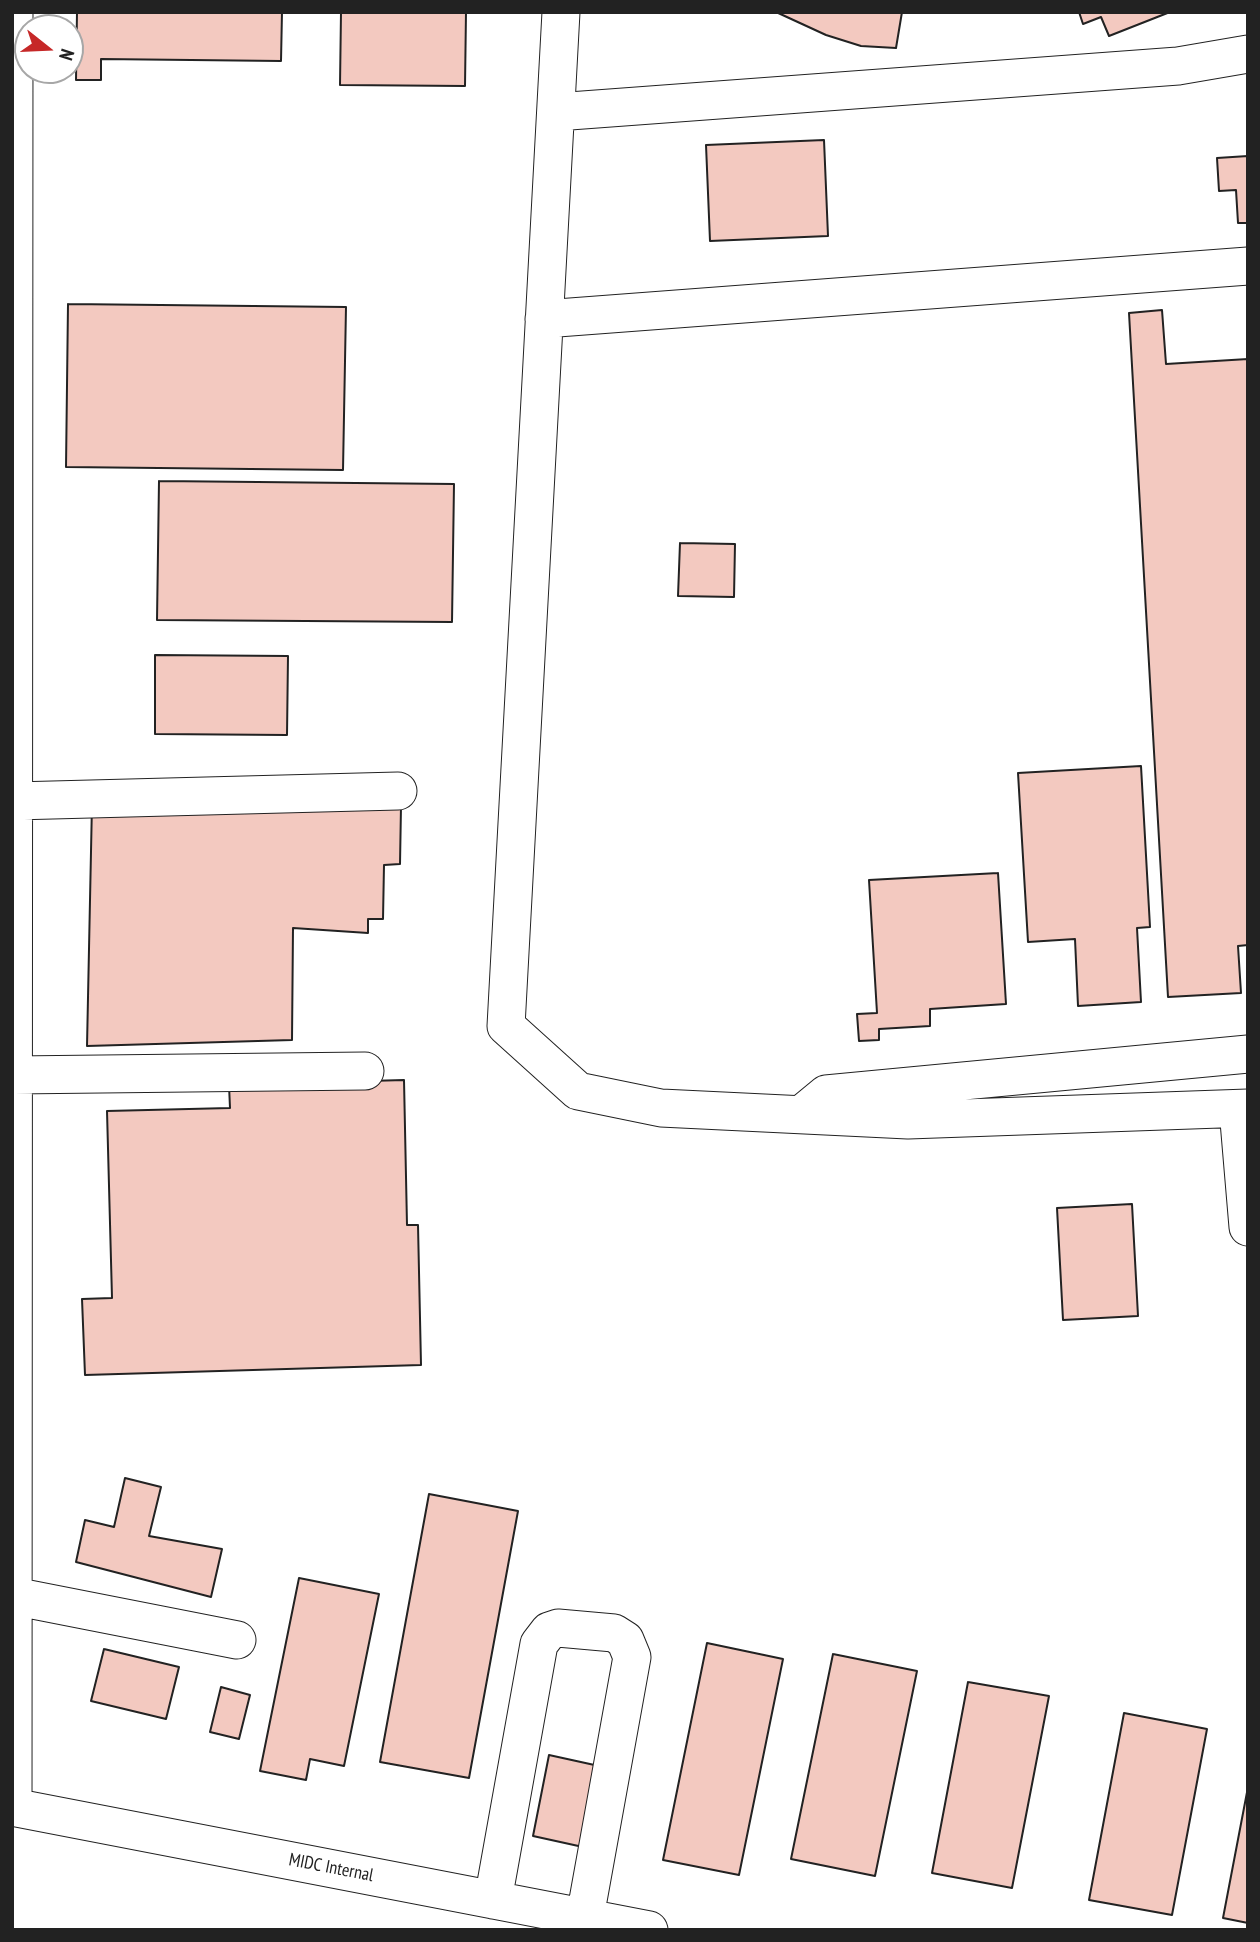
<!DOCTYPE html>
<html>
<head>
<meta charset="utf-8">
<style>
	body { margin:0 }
	#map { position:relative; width:1260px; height:1942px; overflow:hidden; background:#fff; font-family:"PT Sans Narrow",sans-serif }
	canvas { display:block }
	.frame { position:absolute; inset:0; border:14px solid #222; pointer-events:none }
	.north { position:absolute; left:14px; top:14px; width:70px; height:70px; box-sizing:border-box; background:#fff; border:2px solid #a7a7a7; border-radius:50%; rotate:108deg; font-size:19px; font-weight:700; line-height:28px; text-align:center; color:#222 }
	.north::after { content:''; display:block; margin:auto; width:24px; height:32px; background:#c62828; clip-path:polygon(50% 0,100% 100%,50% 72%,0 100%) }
</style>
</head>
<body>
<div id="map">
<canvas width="1260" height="1942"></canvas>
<div class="frame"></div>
<div class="north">N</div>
</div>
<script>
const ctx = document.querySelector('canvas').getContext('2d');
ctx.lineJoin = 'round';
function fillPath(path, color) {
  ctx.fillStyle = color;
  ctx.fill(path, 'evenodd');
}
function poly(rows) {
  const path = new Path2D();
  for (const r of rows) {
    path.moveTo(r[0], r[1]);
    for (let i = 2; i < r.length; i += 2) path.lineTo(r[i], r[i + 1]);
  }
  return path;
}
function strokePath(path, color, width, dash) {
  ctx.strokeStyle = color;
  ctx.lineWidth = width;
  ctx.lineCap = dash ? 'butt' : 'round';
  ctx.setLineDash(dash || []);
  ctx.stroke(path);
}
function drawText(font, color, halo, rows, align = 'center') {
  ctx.font = font + ' "PT Sans Narrow",sans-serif';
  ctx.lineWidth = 5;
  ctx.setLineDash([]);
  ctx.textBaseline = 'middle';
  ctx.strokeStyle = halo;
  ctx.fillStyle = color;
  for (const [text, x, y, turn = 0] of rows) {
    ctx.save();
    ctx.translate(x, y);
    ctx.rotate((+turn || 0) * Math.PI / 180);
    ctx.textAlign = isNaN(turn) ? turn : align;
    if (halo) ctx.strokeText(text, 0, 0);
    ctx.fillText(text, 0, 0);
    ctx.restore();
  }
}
const building = poly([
	[77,12,282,12,281,61,101,59,101,80,76,80,77,12],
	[341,12,466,12,465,86,340,85,341,12],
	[776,12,902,12,896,48,861,46,826,35,776,12],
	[1079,12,1170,12,1109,36,1101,17,1083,24,1079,12],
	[824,140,828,236,710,241,706,145,824,140],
	[1248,156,1248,223,1238,223,1236,190,1219,191,1217,158,1248,156],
	[68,304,346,307,343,470,66,467,68,304],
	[1162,310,1166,364,1248,359,1248,945,1238,946,1241,993,1168,997,1129,313,1162,310],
	[159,481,454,484,452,622,157,620,159,481],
	[680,543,735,544,734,597,678,596,680,543],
	[155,655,288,656,287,735,155,734,155,655],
	[1141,766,1150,927,1137,928,1141,1002,1078,1006,1075,939,1028,942,1018,773,1141,766],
	[92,803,401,806,400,864,384,865,383,919,368,919,368,933,293,928,292,1040,87,1046,92,803],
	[998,873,1006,1004,930,1009,930,1026,879,1029,879,1040,859,1041,857,1014,877,1013,869,880,998,873],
	[404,1080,407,1225,418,1225,421,1365,85,1375,82,1299,112,1298,107,1111,230,1108,229,1085,404,1080],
	[1132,1204,1138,1316,1063,1320,1057,1208,1132,1204],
	[125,1478,161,1487,149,1536,222,1549,211,1597,76,1562,85,1520,114,1527,125,1478],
	[429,1494,518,1511,469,1778,380,1762,429,1494],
	[299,1578,379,1594,344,1766,310,1759,306,1780,260,1771,299,1578],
	[707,1643,783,1659,739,1875,663,1860,707,1643],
	[104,1649,179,1667,166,1719,91,1701,104,1649],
	[833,1654,917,1671,875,1876,791,1859,833,1654],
	[968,1682,1049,1696,1012,1888,932,1873,968,1682],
	[221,1687,250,1695,239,1739,210,1732,221,1687],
	[1124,1713,1207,1729,1172,1915,1089,1900,1124,1713],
	[549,1755,599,1766,583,1847,533,1836,549,1755],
	[1248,1787,1248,1923,1223,1918,1248,1787]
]);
fillPath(building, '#f3c9c0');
strokePath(building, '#222', 2);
const minor = poly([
	[561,12,506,1026,578,1091,661,1108,908,1120,1248,1108],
	[556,112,1178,66,1248,54],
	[544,319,1248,266],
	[14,801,398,791],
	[14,1075,365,1071],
	[1238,1109,1248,1227],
	[803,1113,826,1094,1248,1054],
	[13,1596,237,1640],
	[12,1807,649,1930],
	[13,1807,14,12],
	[493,1900,539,1644,549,1631,558,1628,614,1633,625,1640,632,1657,585,1917]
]);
strokePath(minor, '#222', 39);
strokePath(minor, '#fff', 37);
drawText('18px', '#222', '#fff', [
	["MIDC Internal",331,1868,11]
]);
</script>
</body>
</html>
